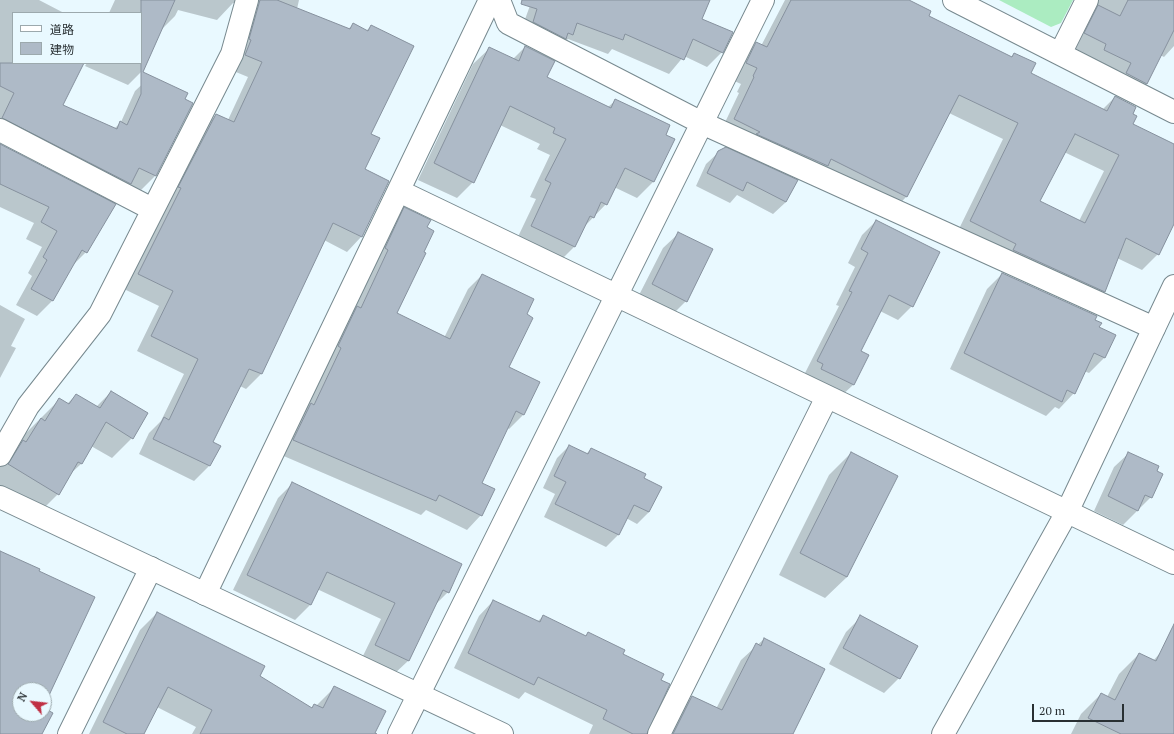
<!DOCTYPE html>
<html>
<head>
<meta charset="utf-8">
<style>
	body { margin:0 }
	#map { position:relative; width:1174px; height:734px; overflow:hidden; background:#e9f9ff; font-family:"PT Serif","Noto Sans JP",serif }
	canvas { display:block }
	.legend { position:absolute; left:12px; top:12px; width:130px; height:52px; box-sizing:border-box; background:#e9f9ff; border:1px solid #9ca9ad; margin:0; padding:5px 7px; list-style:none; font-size:12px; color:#293033 }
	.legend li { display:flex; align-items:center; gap:8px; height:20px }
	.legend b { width:20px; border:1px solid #9ca9ad }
	.north { position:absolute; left:12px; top:682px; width:40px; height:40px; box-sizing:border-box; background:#e9f9ff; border:1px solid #9ca9ad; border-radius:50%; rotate:298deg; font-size:11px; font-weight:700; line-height:16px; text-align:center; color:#293033 }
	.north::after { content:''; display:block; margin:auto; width:14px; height:18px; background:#c02f43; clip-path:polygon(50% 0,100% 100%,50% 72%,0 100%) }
	.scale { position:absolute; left:1032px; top:704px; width:92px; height:18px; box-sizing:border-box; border:2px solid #293033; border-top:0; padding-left:5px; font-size:12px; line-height:14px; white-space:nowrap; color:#293033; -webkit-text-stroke:3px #e9f9ff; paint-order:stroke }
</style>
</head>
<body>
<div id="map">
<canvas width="1174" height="734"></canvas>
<ul class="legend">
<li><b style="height:5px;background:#fff"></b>道路</li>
<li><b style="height:11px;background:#aebac7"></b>建物</li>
</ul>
<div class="north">N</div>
<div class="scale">20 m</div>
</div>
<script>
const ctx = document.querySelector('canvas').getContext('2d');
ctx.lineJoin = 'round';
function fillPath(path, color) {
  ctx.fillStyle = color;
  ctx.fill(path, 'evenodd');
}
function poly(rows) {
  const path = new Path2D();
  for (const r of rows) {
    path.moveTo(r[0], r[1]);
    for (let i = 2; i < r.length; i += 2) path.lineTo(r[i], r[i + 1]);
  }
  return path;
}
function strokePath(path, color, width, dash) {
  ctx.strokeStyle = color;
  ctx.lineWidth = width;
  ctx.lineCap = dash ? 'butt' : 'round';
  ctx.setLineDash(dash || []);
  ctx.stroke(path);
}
fillPath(poly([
	[999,0,1073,0,1061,23,1051,27]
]), '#abecc1');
fillPath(poly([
	[0,0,39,0,64,13,13,13,13,63,83,63,61,105,114,129,121,122,135,91,150,77,192,104,155,176,141,190,129,185,116,198,0,139],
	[115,0,299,0,297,9,348,29,353,25,366,31,371,26,370,134,364,169,388,181,361,237,347,252,324,240,261,374,246,389,240,386,212,442,219,446,209,466,194,481,139,454,149,433,161,421,184,374,137,351,159,306,124,289,201,130,216,115,228,120,248,77,231,70,235,3,233,3,217,20,178,10,175,16,160,31,143,70,128,85,85,66,87,63,141,63,141,13,109,13],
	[532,0,709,0,700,19,722,52,707,67,684,56,669,74,612,49,608,54,568,39,558,49,519,36],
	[785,0,906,0,928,16,1011,57,1014,54,1030,73,1102,110,1115,97,1132,115,1132,124,1174,146,1174,222,1158,254,1142,270,1117,258,1105,292,1089,308,955,237,1003,139,949,113,906,197,891,213,719,135,739,93,737,92,741,84,730,79,740,60,756,44,761,46],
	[1064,152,1104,171,1079,221,1038,201],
	[1097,0,1174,0,1174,46,1164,57,1160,55,1147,84,1130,100,1068,50],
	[525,47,546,77,608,107,616,100,665,135,673,139,653,182,637,198,614,187,606,204,584,227,574,247,558,263,515,243,536,199,530,197,550,155,537,149,540,144,500,125,473,182,457,198,418,180,473,64,490,48,513,59],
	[0,144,86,252,71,267,53,300,37,316,16,305,32,276,28,273,42,247,26,239,34,223,0,207],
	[719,152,786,202,773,214,737,195,730,203,696,186,706,164],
	[405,209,395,314,444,338,468,289,482,275,507,367,539,383,523,415,509,429,507,428,481,483,481,515,467,530,426,510,421,515,279,454,390,223],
	[876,221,912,306,898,320,880,311,859,351,867,355,853,385,839,398,804,375,839,306,836,305,855,267,848,263,862,235],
	[679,233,686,301,671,316,637,299,663,248],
	[1002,274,1094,320,1098,327,1115,335,1104,358,1089,373,1084,371,1074,393,1059,409,1055,407,1046,416,950,369,987,289],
	[0,305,25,319,13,342,11,346,16,348,0,378],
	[111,392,132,438,112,458,91,446,81,464,68,476,58,494,38,514,0,492,0,466,3,462,20,439,59,400,67,404,76,395,96,407],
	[569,446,586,454,591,449,642,479,649,512,637,524,626,518,618,535,606,547,544,517,555,494,543,488,557,458],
	[851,453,847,577,825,598,779,575,829,475],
	[1129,453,1151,497,1123,525,1094,511,1114,467],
	[293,483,448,592,435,605,408,661,393,675,361,660,381,619,317,589,310,605,295,620,233,590,278,498],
	[493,601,537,622,543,616,585,637,588,633,659,681,646,734,589,734,593,725,525,692,519,699,454,668,479,616],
	[157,613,311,709,314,705,316,706,335,687,373,734,192,734,196,727,157,707,143,734,89,734,140,630],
	[861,617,899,678,884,693,829,664,846,632],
	[764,639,792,734,666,734,677,712,692,697,716,709,741,660],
	[1160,653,1174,660,1174,734,1071,734,1081,714,1101,694,1107,697,1119,674,1139,654,1153,661]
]), '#0003');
const building = poly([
	[141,0,175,0,143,72,188,93,185,99,193,103,156,176,139,168,131,184,2,118,14,93,0,86,0,63,84,63,63,105,117,129,120,121,127,125,141,94,141,0],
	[260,0,277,0,350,29,353,23,368,31,371,25,414,46,371,134,380,138,365,169,389,181,362,237,333,223,262,374,249,369,213,442,221,446,210,466,153,439,164,417,169,420,198,359,151,336,173,291,138,274,181,188,178,187,216,114,234,122,262,62,245,55,251,40,249,39,260,0],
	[522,0,710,0,702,19,733,32,723,53,693,39,684,60,625,34,623,40,577,23,573,35,568,33,566,39,533,22,537,9,521,4,522,0],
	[791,0,909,0,931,11,929,16,1012,57,1014,53,1036,63,1031,73,1107,111,1115,96,1136,107,1133,114,1137,116,1133,124,1174,144,1174,224,1159,255,1126,238,1105,292,1013,250,1016,244,970,221,1018,123,959,95,907,197,831,159,828,166,756,134,760,132,734,119,754,77,753,76,757,68,746,63,756,42,767,47,791,0],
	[1075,134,1119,155,1085,223,1040,201,1075,134],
	[1128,0,1174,0,1174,30,1147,84,1126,73,1131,63,1104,50,1106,44,1084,33,1098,5,1120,16,1128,0],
	[525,46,555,61,547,77,611,108,615,99,647,114,670,125,666,135,675,139,654,182,625,168,607,205,601,202,594,218,590,216,575,247,531,226,551,183,545,180,566,139,553,133,555,128,510,106,474,183,434,163,489,47,519,61,525,46],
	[0,144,116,204,87,253,82,250,53,301,31,289,47,260,43,257,57,231,41,222,49,207,0,184,0,144],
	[726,147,798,180,786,202,747,182,743,191,707,173,718,151,726,147],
	[404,207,431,220,427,227,434,231,424,252,426,253,397,313,450,339,482,274,534,299,527,314,533,318,509,367,540,382,524,415,516,411,482,483,495,489,482,516,439,495,436,501,293,440,311,403,314,405,341,348,338,346,357,306,361,308,388,250,385,248,404,207],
	[876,220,940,252,913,307,889,295,861,351,869,355,854,385,821,369,823,364,817,361,852,292,849,291,868,253,861,249,876,220],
	[678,232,713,249,687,302,652,284,678,232],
	[1002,273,1097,316,1095,320,1102,323,1099,327,1116,335,1105,358,1094,353,1075,394,1067,390,1062,402,964,353,1002,273],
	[111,391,148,413,133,439,106,422,82,464,78,462,59,495,8,464,23,440,26,442,41,418,45,421,59,398,69,404,76,394,100,408,111,391],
	[569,445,588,454,591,448,646,474,644,478,662,487,649,512,634,505,619,535,555,504,566,482,554,476,569,445],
	[851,452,898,476,847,577,800,553,851,452],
	[1128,452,1159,466,1157,471,1163,474,1152,498,1145,495,1138,511,1108,496,1128,452],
	[292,482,462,564,449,593,443,590,409,661,375,645,395,603,327,572,311,605,247,575,292,482],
	[0,551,40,569,39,571,95,597,44,706,44,690,20,690,20,714,44,714,44,708,53,713,42,734,0,734,0,551],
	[493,600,540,622,543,615,586,636,588,632,625,650,623,654,664,674,661,680,670,684,647,734,633,734,603,719,607,710,538,677,534,685,468,653,493,600],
	[157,612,265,666,260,676,312,708,314,704,323,708,334,686,386,711,375,733,377,734,200,734,212,710,168,687,144,734,127,734,103,722,157,612],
	[860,615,918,646,900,679,843,648,860,615],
	[1174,624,1174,734,1121,734,1088,718,1101,693,1115,700,1139,653,1156,661,1174,624],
	[764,638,825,669,793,734,673,734,692,696,722,710,756,643,761,646,764,638]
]);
fillPath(building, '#aebac7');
strokePath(building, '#86919e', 1);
const minor = poly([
	[499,0,508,23,702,123,1154,328],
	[954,0,1174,112],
	[1060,54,1087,0],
	[0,130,152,209],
	[399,191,1174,563],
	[0,455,28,406,100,314,232,54,247,0],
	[205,594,490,0],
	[69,734,151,568],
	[399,734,763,0],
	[659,734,827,397]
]);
const tertiary = poly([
	[0,497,502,734],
	[943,734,1067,512,1174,286]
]);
strokePath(minor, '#77898f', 24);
strokePath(tertiary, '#77898f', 24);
strokePath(minor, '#fff', 22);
strokePath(tertiary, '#fff', 22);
</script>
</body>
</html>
